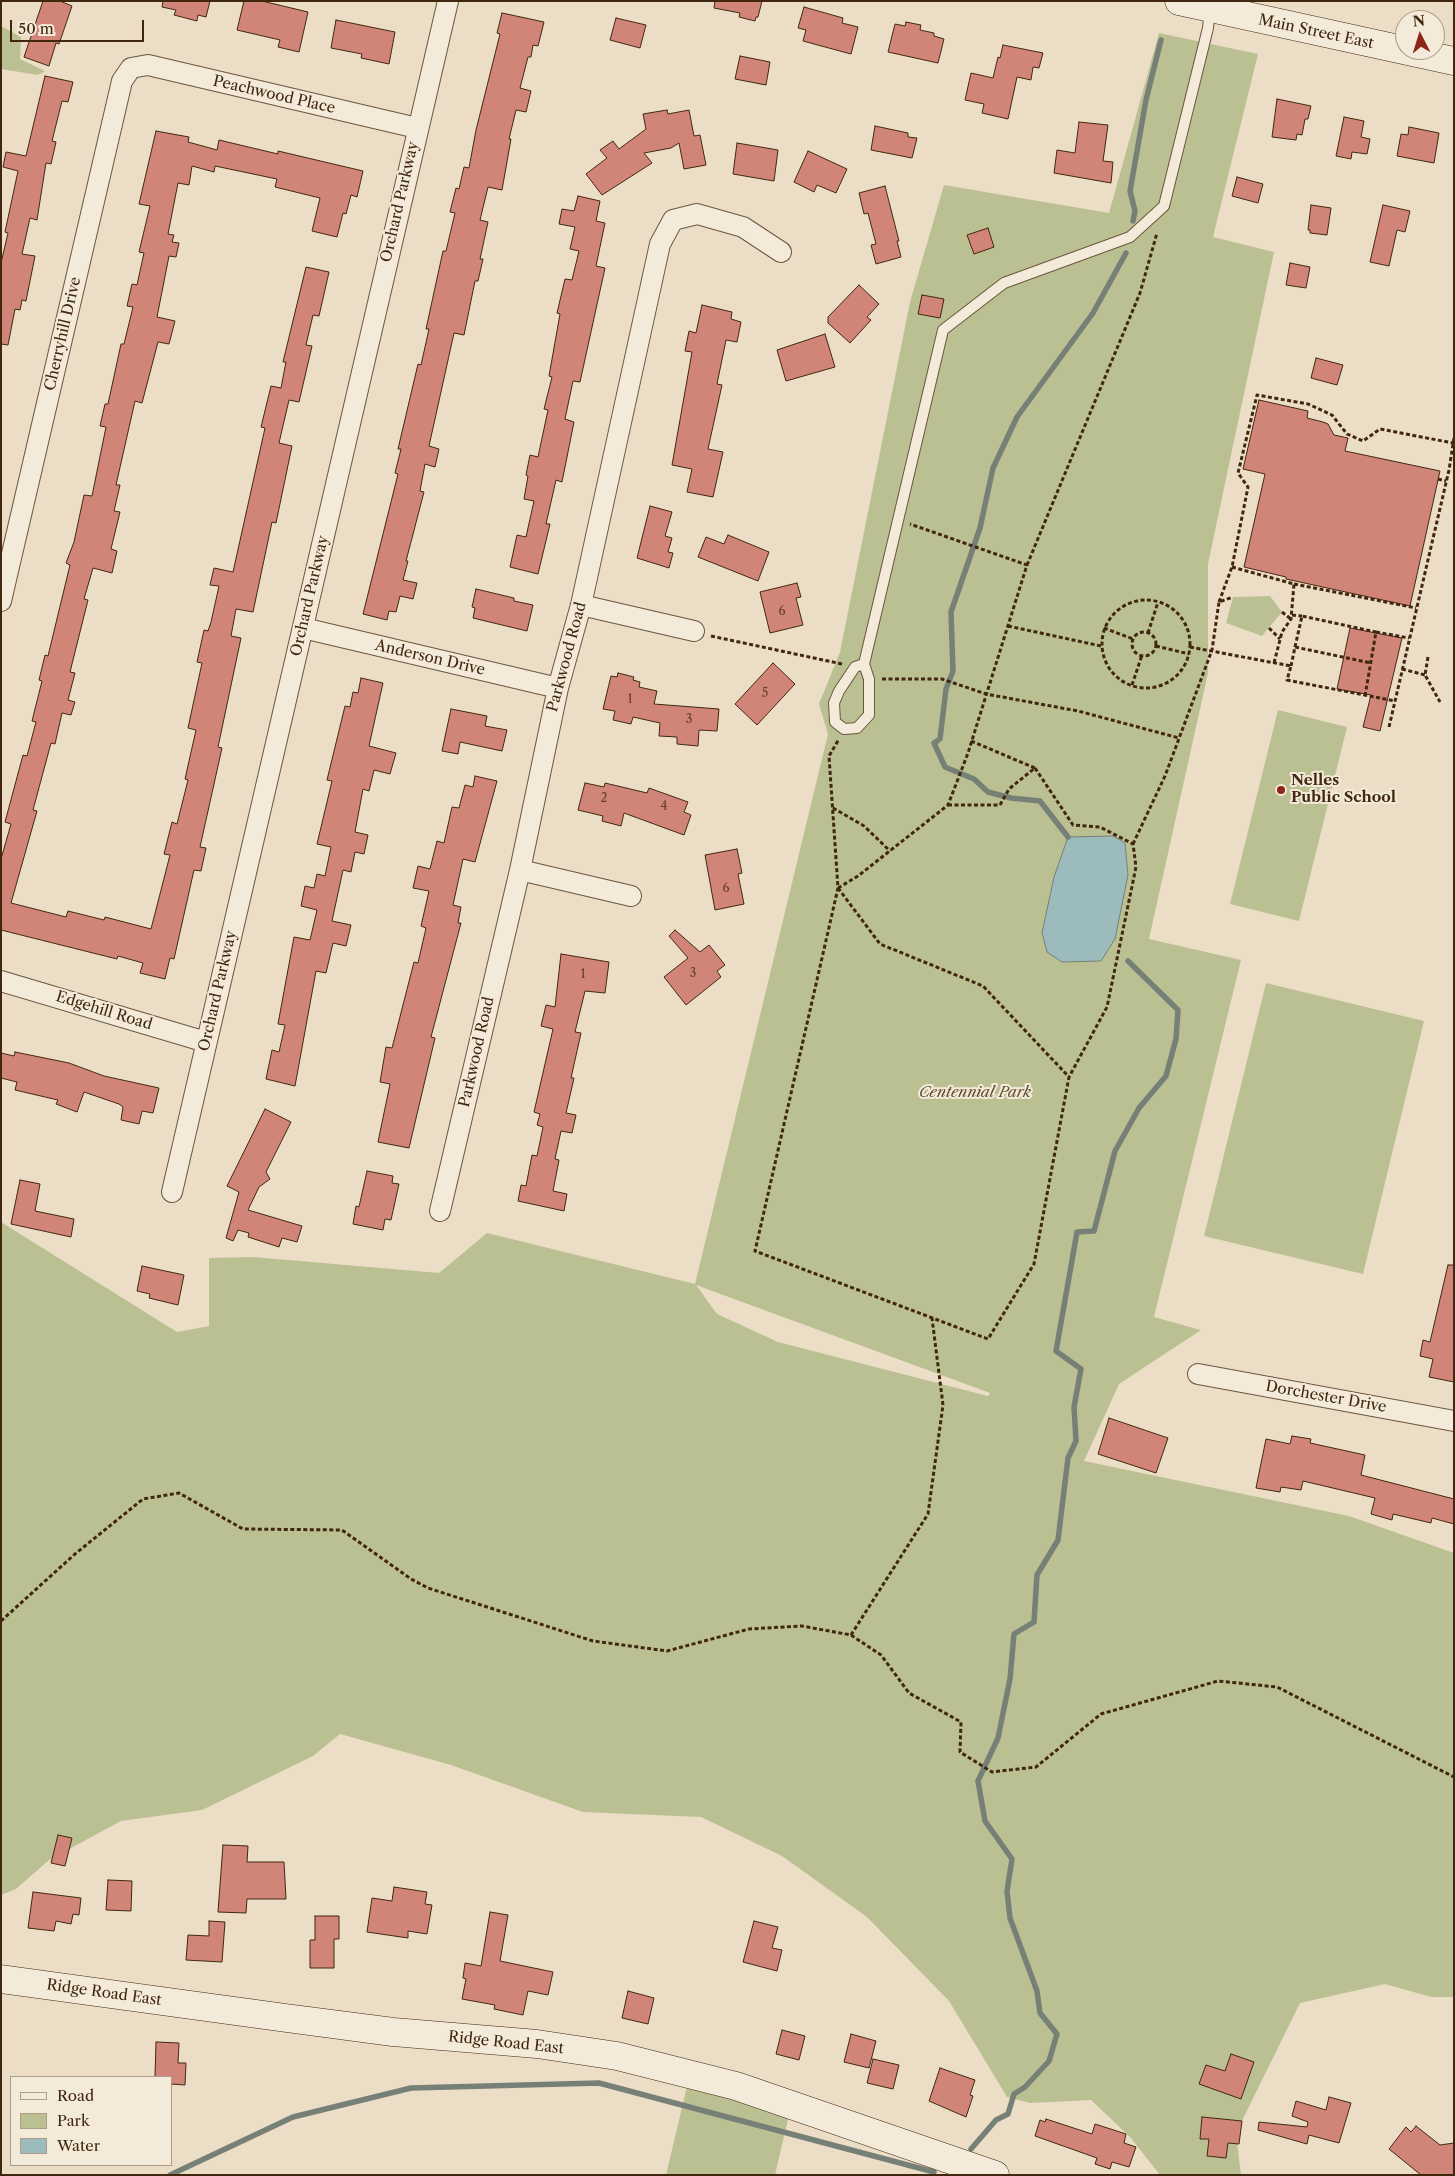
<!DOCTYPE html>
<html>
<head>
<meta charset="utf-8">
<style>
	body { margin:0 }
	#map { position:relative; width:1455px; height:2176px; overflow:hidden; background:#ecdec6; font-family:"Libre Caslon Text",serif }
	canvas { display:block }
	.frame { position:absolute; inset:0; border:2px solid #41270f; pointer-events:none }
	.legend { position:absolute; left:10px; top:2076px; width:162px; height:90px; box-sizing:border-box; background:#f3eada; border:1px solid #ac9c89; margin:0; padding:6px 9px; list-style:none; font-size:15px; color:#41270f }
	.legend li { display:flex; align-items:center; gap:10px; height:25px }
	.legend b { width:25px; border:1px solid #ac9c89 }
	.north { position:absolute; left:1395px; top:10px; width:50px; height:50px; box-sizing:border-box; background:#f3eada; border:1px solid #ac9c89; border-radius:50%; rotate:355deg; font-size:14px; font-weight:700; line-height:20px; text-align:center; color:#41270f }
	.north::after { content:''; display:block; margin:auto; width:18px; height:22px; background:#8f2418; clip-path:polygon(50% 0,100% 100%,50% 72%,0 100%) }
	.scale { position:absolute; left:10px; top:20px; width:134px; height:22px; box-sizing:border-box; border:2px solid #41270f; border-top:0; padding-left:6px; font-size:15px; line-height:18px; white-space:nowrap; color:#41270f; -webkit-text-stroke:4px #f3eada; paint-order:stroke }
</style>
</head>
<body>
<div id="map">
<canvas width="1455" height="2176"></canvas>
<div class="frame"></div>
<ul class="legend">
<li><b style="height:6px;background:#f3eada"></b>Road</li>
<li><b style="height:14px;background:#bbc093"></b>Park</li>
<li><b style="height:14px;background:#9bbbbc"></b>Water</li>
</ul>
<div class="north">N</div>
<div class="scale">50 m</div>
</div>
<script>
const ctx = document.querySelector('canvas').getContext('2d');
ctx.lineJoin = 'round';
function fillPath(path, color) {
  ctx.fillStyle = color;
  ctx.fill(path, 'evenodd');
}
function poly(rows) {
  const path = new Path2D();
  for (const r of rows) {
    if (r.length === 3) {
      path.moveTo(r[0] + r[2], r[1]);
      path.arc(r[0], r[1], r[2], 0, 2 * Math.PI);
      continue;
    }
    path.moveTo(r[0], r[1]);
    for (let i = 2; i < r.length; i += 2) path.lineTo(r[i], r[i + 1]);
  }
  return path;
}
function strokePath(path, color, width, dash) {
  ctx.strokeStyle = color;
  ctx.lineWidth = width;
  ctx.lineCap = dash ? 'butt' : 'round';
  ctx.setLineDash(dash || []);
  ctx.stroke(path);
}
function drawText(font, color, halo, rows, align = 'center') {
  ctx.font = font + ' "Libre Caslon Text",serif';
  ctx.lineWidth = 4;
  ctx.setLineDash([]);
  ctx.textBaseline = 'middle';
  ctx.strokeStyle = halo;
  ctx.fillStyle = color;
  for (const [text, x, y, turn = 0] of rows) {
    ctx.save();
    ctx.translate(x, y);
    ctx.rotate((+turn || 0) * Math.PI / 180);
    ctx.textAlign = isNaN(turn) ? turn : align;
    if (halo) ctx.strokeText(text, 0, 0);
    ctx.fillText(text, 0, 0);
    ctx.restore();
  }
}
fillPath(poly([
	[1,26,21,37,20,59,45,71,38,75,1,69],
	[1159,33,1258,54,1213,237,1274,252,1208,564,1208,673,1149,939,1241,960,1154,1317,1201,1330,1119,1384,1084,1461,1349,1516,1454,1553,1454,1997,1431,1997,1385,1984,1300,2003,1236,2133,1241,2175,1160,2175,1130,2137,1091,2100,1030,2103,1007,2097,949,2001,867,1917,782,1856,701,1817,583,1812,451,1765,340,1734,313,1756,202,1810,121,1821,49,1860,16,1889,1,1895,1,1222,177,1332,209,1326,209,1258,253,1257,439,1273,487,1233,695,1284,828,734,819,704,840,652,910,302,944,185,1109,213],
	[696,1285,990,1393,988,1396,778,1342,717,1314],
	[1270,596,1282,612,1262,636,1226,623,1233,597],
	[1278,710,1347,727,1299,921,1230,904],
	[1266,983,1424,1021,1363,1274,1204,1236],
	[689,2078,789,2115,775,2175,666,2175]
]), '#bbc093');
const water = poly([
	[1113,836,1125,843,1128,875,1115,939,1101,961,1062,962,1047,952,1042,933,1054,877,1068,837,1113,836]
]);
fillPath(water, '#9bbbbc');
strokePath(water, '#778077', 1);
strokePath(poly([
	[1133,221,1135,211,1130,191,1146,100,1161,40],
	[1068,837,1040,801,1011,798,988,792,974,779,945,767,934,743,940,739,946,689,953,671,951,612,980,528,993,468,1017,417,1093,313,1126,253],
	[971,2149,996,2120,1008,2114,1014,2094,1025,2087,1049,2061,1057,2034,1040,2013,1037,1991,1010,1918,1007,1891,1012,1859,985,1821,978,1781,998,1738,1010,1679,1014,1634,1034,1622,1037,1575,1058,1540,1068,1458,1076,1441,1074,1407,1081,1369,1056,1351,1077,1232,1094,1231,1115,1151,1139,1108,1166,1076,1176,1039,1178,1010,1128,961],
	[170,2175,293,2117,411,2088,599,2083,934,2172]
]), '#778077', 5.5);
const building = poly([
	[43,1,60,1,72,6,59,44,56,43,49,66,24,57,43,1],
	[163,1,210,1,206,17,198,15,197,21,174,15,176,10,162,7,163,1],
	[244,1,262,1,308,12,299,52,278,47,280,40,237,30,244,1],
	[715,1,762,1,758,17,756,17,755,21,739,17,740,13,714,8,715,1],
	[804,7,843,18,842,23,858,27,851,54,803,41,806,30,798,28,804,7],
	[502,13,544,22,538,46,533,45,531,57,528,57,520,88,531,91,526,112,516,110,509,139,511,139,502,190,488,187,480,220,488,222,480,259,483,259,478,281,475,281,464,335,454,333,429,446,439,449,435,467,425,464,420,491,424,492,406,561,408,561,403,580,417,583,413,599,400,596,396,612,389,611,387,620,363,614,398,474,395,473,401,449,398,449,418,364,421,365,429,329,426,329,443,251,446,251,455,213,450,212,456,188,459,189,464,167,469,168,476,130,500,34,497,33,502,13],
	[616,18,646,25,640,48,610,40,616,18],
	[336,20,395,32,389,64,361,58,362,54,331,48,336,20],
	[906,22,921,25,920,30,934,33,934,36,944,39,938,63,888,52,895,24,905,26,906,22],
	[1003,45,1043,53,1039,68,1033,67,1031,80,1017,77,1008,119,982,113,984,104,965,100,971,73,993,78,998,57,1000,58,1003,45],
	[740,56,770,62,766,85,735,79,740,56],
	[45,76,73,82,68,102,62,101,52,141,56,142,51,164,46,163,37,220,30,218,22,254,35,256,26,301,22,300,20,310,15,309,8,345,1,344,1,263,8,233,5,232,18,171,3,167,6,152,26,156,45,76],
	[1277,99,1311,106,1308,119,1305,119,1302,135,1297,134,1296,140,1272,137,1277,99],
	[667,110,668,114,689,110,694,136,700,135,706,165,684,169,679,143,671,148,644,153,652,163,602,195,586,174,607,158,600,150,613,141,619,149,646,129,643,114,667,110],
	[1344,117,1364,121,1361,137,1370,139,1367,154,1352,152,1351,159,1336,156,1344,117],
	[1079,122,1108,125,1103,161,1113,162,1111,183,1054,173,1057,150,1075,153,1079,122],
	[875,126,908,133,908,137,917,138,912,158,871,150,875,126],
	[1409,127,1439,133,1434,163,1397,156,1401,134,1408,135,1409,127],
	[156,131,189,137,188,142,217,150,219,140,278,154,278,151,363,171,357,197,351,195,346,214,343,213,337,237,312,231,320,198,275,187,277,179,215,166,214,172,192,166,189,185,178,183,168,234,174,235,172,242,179,243,176,257,169,256,157,317,175,321,169,344,158,342,142,403,135,401,116,485,120,485,114,511,120,512,111,549,117,551,112,573,93,568,84,599,88,600,70,672,75,673,68,700,75,702,71,715,62,713,55,744,51,743,33,810,37,811,11,903,66,917,68,911,104,920,105,917,151,929,170,855,164,854,172,822,177,824,188,780,185,779,196,730,188,728,202,663,197,662,204,630,208,631,211,622,219,586,210,585,214,568,233,572,265,428,261,427,271,386,281,388,286,362,283,362,306,267,329,272,319,316,313,315,306,345,312,346,299,402,289,400,279,443,292,446,276,523,272,522,253,612,236,609,231,636,241,638,218,747,222,748,200,847,206,848,201,871,194,870,174,959,170,958,165,979,140,973,143,963,118,956,117,959,1,930,1,859,11,824,5,822,23,755,27,756,36,722,32,721,42,681,39,680,45,655,48,656,70,565,66,563,74,542,84,495,92,496,106,427,100,426,105,404,108,404,121,344,124,344,133,307,127,306,132,284,137,285,144,253,139,252,150,206,139,204,156,131],
	[737,143,778,150,774,181,733,174,737,143],
	[808,151,847,169,836,193,817,185,814,192,794,182,808,151],
	[1237,177,1263,184,1258,203,1232,196,1237,177],
	[885,186,899,241,897,241,901,257,876,264,871,245,876,244,868,213,864,214,859,193,885,186],
	[578,196,600,201,596,221,605,223,596,266,605,268,580,382,573,381,565,419,574,422,562,482,556,480,546,524,550,524,538,574,510,567,517,535,526,537,534,501,524,499,528,476,526,475,530,455,538,457,548,410,544,409,552,377,549,376,560,314,557,313,565,279,572,280,579,251,570,249,575,227,559,224,562,209,574,211,578,196],
	[1311,205,1331,208,1327,235,1310,233,1310,230,1308,230,1311,205],
	[1383,205,1410,211,1405,232,1397,230,1389,266,1370,262,1383,205],
	[988,228,994,247,974,254,967,235,988,228],
	[1290,263,1310,267,1306,288,1286,285,1290,263],
	[859,285,879,304,867,317,871,320,850,343,828,323,828,317,859,285],
	[922,295,944,299,940,318,918,314,922,295],
	[702,305,732,312,731,319,741,322,737,342,726,340,717,384,722,385,708,449,723,452,713,497,687,492,692,469,672,465,692,352,685,351,689,331,696,333,702,305],
	[825,334,835,367,786,381,777,350,825,334],
	[1316,358,1343,365,1337,385,1311,378,1316,358],
	[1259,400,1308,411,1307,418,1323,422,1328,424,1334,435,1348,438,1345,451,1440,471,1410,606,1286,579,1286,577,1244,567,1265,474,1243,469,1259,400],
	[650,506,672,512,665,536,672,538,668,552,673,553,669,568,637,558,650,506],
	[728,535,769,552,758,581,698,557,706,537,724,544,728,535],
	[797,583,801,597,796,598,803,625,770,633,760,592,797,583],
	[476,589,514,598,514,601,533,605,527,631,473,618,475,608,472,607,476,589],
	[1350,628,1402,638,1380,731,1363,727,1371,695,1337,689,1350,628],
	[773,663,795,684,757,725,735,704,773,663],
	[618,673,634,677,633,680,640,682,639,687,657,691,654,704,719,709,717,731,699,730,698,746,677,744,677,737,659,736,660,723,633,717,631,724,613,720,615,711,603,709,611,676,617,677,618,673],
	[361,678,383,683,369,746,396,753,390,774,374,770,369,791,363,789,355,832,368,835,364,854,355,852,351,872,343,870,332,921,351,925,346,946,333,943,326,973,316,971,295,1086,266,1079,272,1050,279,1052,285,1025,278,1024,294,937,310,940,317,910,301,906,305,886,314,888,317,874,325,876,331,847,317,844,332,781,327,780,345,706,350,707,353,692,358,693,361,678],
	[451,709,487,716,485,726,507,730,502,751,460,742,458,754,442,751,451,709],
	[475,776,497,781,475,862,463,859,453,905,461,907,458,923,461,923,431,1037,435,1038,409,1148,378,1142,390,1084,380,1082,386,1047,392,1048,414,962,418,963,426,928,421,926,429,891,413,888,418,866,430,869,437,841,444,843,452,807,459,808,465,785,473,787,475,776],
	[585,783,604,787,605,783,647,793,649,788,688,802,684,812,691,815,684,835,624,813,621,826,602,821,603,816,578,810,585,783],
	[737,849,742,873,738,874,744,904,715,910,705,855,737,849],
	[675,930,700,952,709,945,725,965,717,971,721,977,686,1005,664,977,688,958,669,936,675,930],
	[561,954,609,962,605,993,585,991,575,1032,581,1033,571,1078,574,1078,566,1113,576,1115,572,1133,561,1131,555,1159,559,1160,553,1191,567,1194,564,1211,518,1201,521,1185,526,1186,532,1155,537,1156,543,1127,537,1125,540,1114,534,1112,553,1029,541,1026,546,1005,555,1007,561,954],
	[15,1052,69,1063,104,1076,159,1088,153,1113,142,1111,139,1124,121,1120,123,1107,119,1104,84,1092,77,1112,56,1104,58,1100,15,1090,17,1082,1,1078,1,1053,14,1056,15,1052],
	[265,1109,291,1122,266,1172,270,1179,259,1187,248,1210,302,1226,297,1242,282,1238,279,1247,248,1237,249,1233,238,1230,233,1241,226,1238,239,1192,227,1186,265,1109],
	[367,1171,393,1176,392,1183,399,1184,391,1220,385,1219,383,1230,353,1224,356,1206,359,1207,367,1171],
	[20,1180,40,1184,35,1211,74,1219,71,1237,11,1224,20,1180],
	[1448,1265,1454,1265,1454,1382,1429,1377,1433,1359,1420,1356,1423,1340,1430,1342,1448,1265],
	[142,1266,184,1275,178,1305,149,1298,150,1294,137,1291,142,1266],
	[1109,1418,1168,1438,1156,1473,1098,1454,1109,1418],
	[1292,1436,1311,1439,1310,1443,1365,1455,1361,1475,1454,1499,1454,1524,1432,1518,1431,1523,1393,1514,1392,1520,1371,1514,1375,1498,1303,1481,1301,1490,1281,1487,1280,1492,1256,1488,1266,1439,1290,1444,1292,1436],
	[58,1835,72,1838,65,1866,51,1863,58,1835],
	[223,1845,248,1846,247,1862,284,1862,286,1899,247,1899,246,1913,218,1912,223,1845],
	[108,1880,132,1881,131,1911,106,1910,108,1880],
	[394,1887,427,1892,425,1904,432,1905,427,1934,408,1931,408,1938,367,1932,372,1898,392,1901,394,1887],
	[33,1892,81,1898,79,1915,73,1914,71,1924,56,1921,54,1931,28,1928,33,1892],
	[490,1912,508,1915,500,1961,553,1972,548,1995,528,1991,523,2015,494,2009,495,2005,462,1999,466,1979,463,1978,465,1963,481,1966,490,1912],
	[315,1916,339,1916,339,1939,334,1939,334,1968,310,1968,310,1940,315,1940,315,1916],
	[209,1921,225,1922,222,1962,186,1960,188,1935,209,1936,209,1921],
	[754,1921,778,1927,772,1948,782,1950,777,1971,743,1962,754,1921],
	[628,1991,654,1998,648,2024,622,2018,628,1991],
	[782,2030,805,2036,799,2060,776,2054,782,2030],
	[851,2034,876,2041,869,2068,844,2062,851,2034],
	[156,2042,179,2043,178,2063,186,2063,185,2085,171,2084,171,2077,155,2077,156,2042],
	[1231,2054,1254,2062,1241,2099,1199,2084,1206,2065,1225,2071,1231,2054],
	[873,2059,899,2065,893,2089,867,2083,873,2059],
	[940,2068,975,2080,970,2095,973,2096,966,2117,929,2101,940,2068],
	[1329,2097,1351,2103,1339,2143,1309,2135,1307,2144,1258,2130,1259,2122,1307,2127,1308,2122,1292,2116,1296,2101,1326,2110,1329,2097],
	[1202,2117,1242,2121,1239,2144,1228,2143,1226,2158,1207,2156,1209,2139,1200,2139,1202,2117],
	[1046,2119,1092,2134,1095,2124,1126,2134,1124,2143,1136,2147,1129,2167,1112,2162,1110,2169,1095,2164,1097,2158,1035,2136,1040,2120,1045,2122,1046,2119],
	[1416,2126,1440,2145,1454,2143,1454,2175,1421,2175,1389,2149,1406,2127,1411,2132,1416,2126]
]);
fillPath(building, '#d18579');
strokePath(building, '#41270f', 1);
const service = poly([
	[864,664,855,667,839,691,834,703,835,722,844,729,857,728,869,715,869,679,864,664,943,330,1004,283,1130,237,1164,206,1208,28,1210,9]
]);
const minor = poly([
	[1,601,122,81,131,68,148,65,417,128],
	[581,605,694,631],
	[303,628,558,688],
	[520,870,631,896],
	[1,981,206,1042],
	[172,1192,448,1],
	[440,1211,520,870,558,688,581,605,660,244,673,220,697,214,743,227,781,252],
	[1198,1374,1454,1421]
]);
const secondary = poly([
	[1179,1,1454,61],
	[1,1979,286,2018,393,2032,537,2044,617,2056,736,2086,995,2175]
]);
strokePath(service, '#6c553d', 12);
strokePath(minor, '#6c553d', 22);
strokePath(secondary, '#41270f', 29);
strokePath(poly([
	[1438,479,1446,481],
	[1027,565,1140,293,1157,233],
	[1232,567,1294,584,1291,619,1282,632,1274,663],
	[1294,584,1416,608],
	[1146,644,44],
	[1219,602,1232,567,1248,487,1238,473,1257,395,1308,404,1332,415,1347,434,1363,441,1380,429,1453,443],
	[1282,612,1291,619],
	[1292,615,1302,616],
	[1008,626,1101,646],
	[1104,628,1133,639],
	[1269,628,1280,639],
	[1144,644,12],
	[1148,633,1158,602],
	[711,636,842,664],
	[1156,646,1189,654],
	[1190,647,1291,666,1287,680,1395,701],
	[1295,647,1302,616,1376,632],
	[1428,657,1425,675,1440,702],
	[1291,666,1295,647,1371,663],
	[1402,669,1425,675],
	[882,679,942,679,986,694,1078,711,1179,738],
	[1132,685,1142,655],
	[1365,696,1376,632,1409,638],
	[1389,727,1449,470,1454,438],
	[1035,768,1073,825,1100,827,1133,844,1136,867,1107,1007,1069,1077],
	[948,805,1000,805,1009,789,1035,768,971,741],
	[833,808,864,826,890,851],
	[1133,844,1165,776,1212,650,1219,602,1233,597],
	[838,888,880,944,983,986,1069,1077,1034,1264,988,1339,755,1251,838,888,829,756,839,739],
	[838,888,858,876,948,805,968,753,1027,565,910,524],
	[1,1621,75,1554,143,1499,179,1493,243,1529,342,1530,411,1579,428,1588,593,1641,667,1651,749,1629,802,1626,851,1635,881,1655,909,1693,961,1722,960,1752,992,1772,1036,1767,1101,1714,1218,1681,1277,1687,1454,1777],
	[851,1635,928,1514,943,1405,932,1318]
]), '#41270f', 3, [4, 2.5]);
strokePath(service, '#f3eada', 10);
strokePath(minor, '#f3eada', 20);
strokePath(secondary, '#f3eada', 28);
for (const [x, y, r, color] of [
	[1281,790,5,"#8f2418"]
]) {
  const dot = new Path2D();
  dot.arc(x, y, r, 0, 2 * Math.PI);
  ctx.fillStyle = color;
  ctx.fill(dot);
  strokePath(dot, '#f3eada', 2);
}
drawText('12px', '#653e2a', null, [
	["6",782,612],
	["5",765,694],
	["1",630,700],
	["3",689,720],
	["2",604,799],
	["4",664,807],
	["6",726,889],
	["3",693,974],
	["1",583,975]
]);
drawText('15px', '#41270f', '#f3eada', [
	["Main Street East",1316,32,12],
	["Peachwood Place",274,95,13],
	["Orchard Parkway",400,202,-77],
	["Cherryhill Drive",63,334,-77],
	["Orchard Parkway",310,596,-77],
	["Parkwood Road",567,657,-75],
	["Anderson Drive",430,658,13],
	["Orchard Parkway",218,991,-77],
	["Edgehill Road",104,1011,17],
	["Parkwood Road",477,1052,-77],
	["Dorchester Drive",1326,1397,10],
	["Ridge Road East",104,1993,8],
	["Ridge Road East",506,2043,6]
]);
drawText('bold 15px', '#41270f', '#f3eada', [
	["Nelles",1291,781],
	["Public School",1291,798]
], 'left');
drawText('italic 15px', '#604d30', '#f3eada', [
	["Centennial Park",975,1093]
]);
</script>
</body>
</html>
